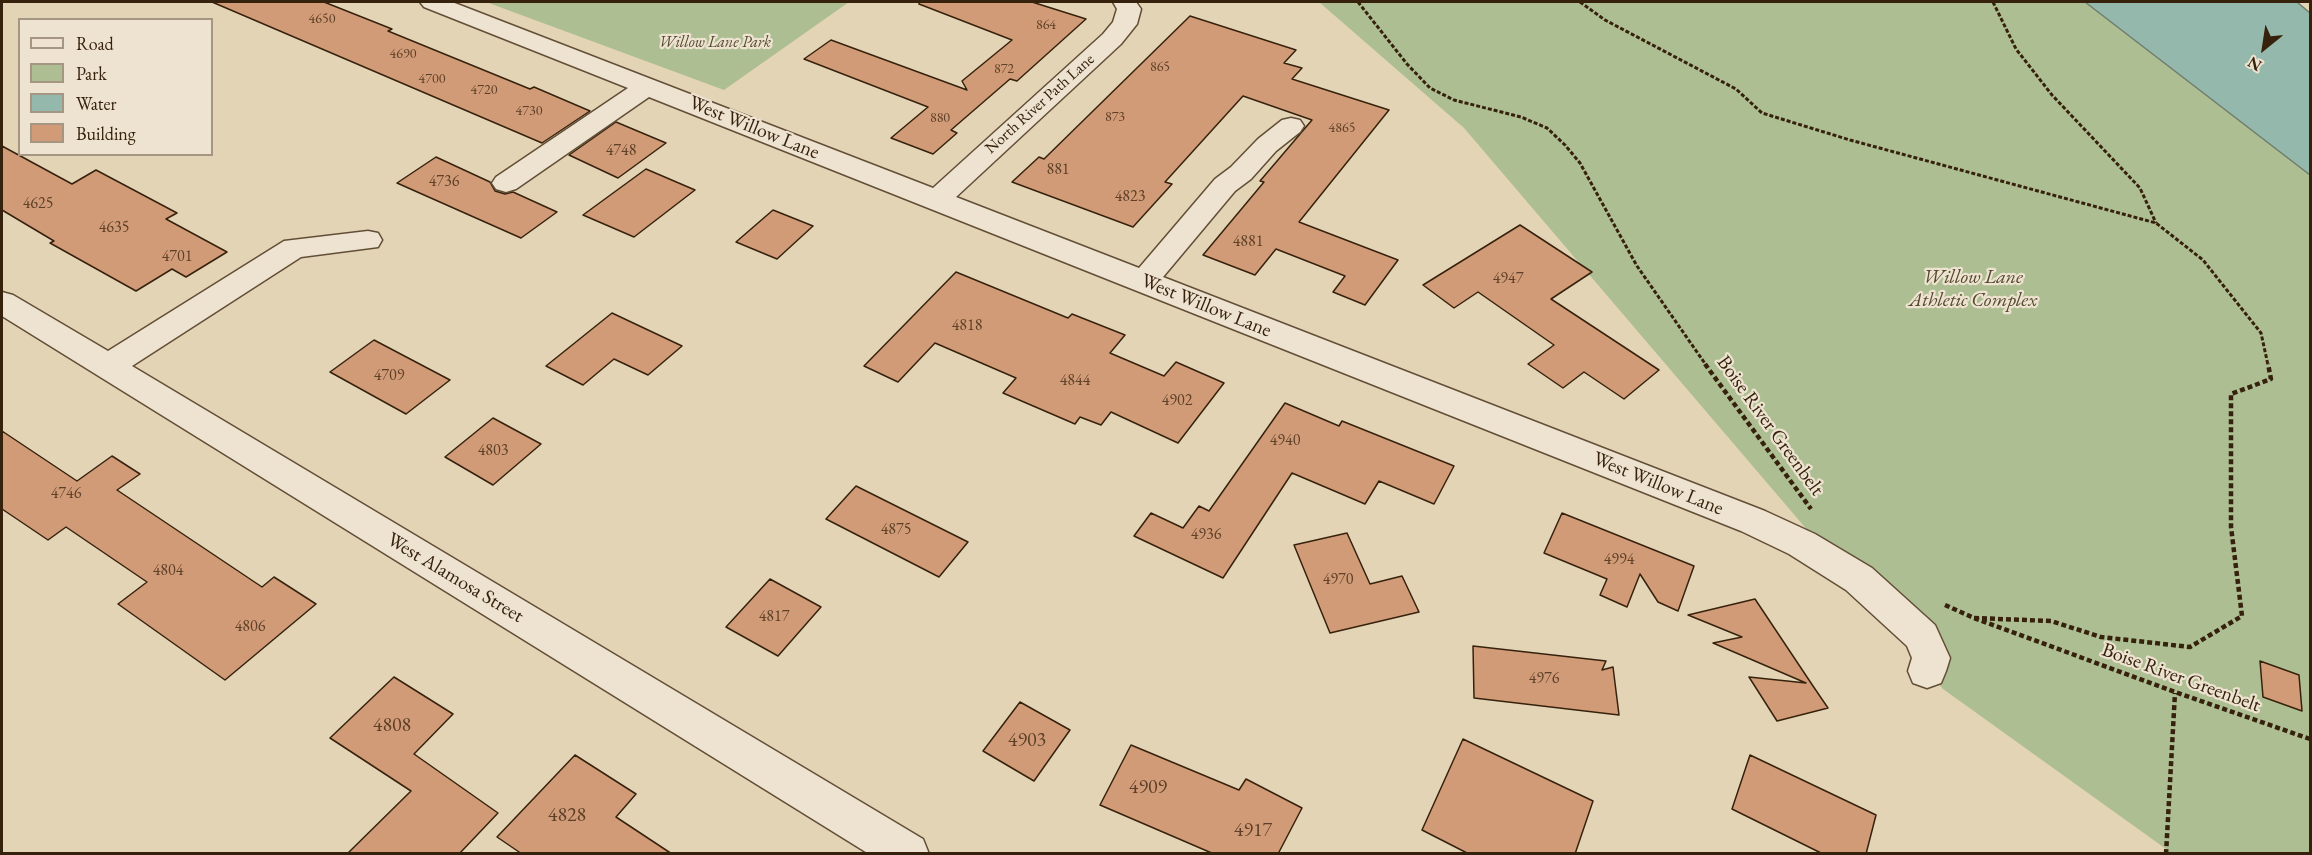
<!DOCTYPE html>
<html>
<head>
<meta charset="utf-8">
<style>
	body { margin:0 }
	#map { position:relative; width:2312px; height:855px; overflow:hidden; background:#e4d4b6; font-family:"EB Garamond",serif }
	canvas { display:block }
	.frame { position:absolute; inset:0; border:3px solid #36220c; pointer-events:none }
	.legend { position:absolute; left:18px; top:18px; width:195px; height:138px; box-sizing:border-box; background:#ede3d0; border:2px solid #a49682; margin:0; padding:8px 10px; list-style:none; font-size:18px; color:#36220c }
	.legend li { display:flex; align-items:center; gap:12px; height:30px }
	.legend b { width:30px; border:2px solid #a49682 }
	.north { position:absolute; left:2234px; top:18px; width:60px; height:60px; -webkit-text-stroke:4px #ede3d0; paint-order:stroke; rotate:210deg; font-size:16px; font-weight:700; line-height:24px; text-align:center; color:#36220c }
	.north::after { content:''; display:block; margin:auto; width:21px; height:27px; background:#36220c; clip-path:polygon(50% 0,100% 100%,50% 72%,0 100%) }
</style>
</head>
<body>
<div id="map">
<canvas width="2312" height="855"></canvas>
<div class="frame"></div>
<ul class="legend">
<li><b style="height:8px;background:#ede3d0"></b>Road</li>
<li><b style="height:16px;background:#aebe93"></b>Park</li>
<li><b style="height:16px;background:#95b8ac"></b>Water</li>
<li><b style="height:16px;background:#d29b78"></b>Building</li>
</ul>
<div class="north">N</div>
</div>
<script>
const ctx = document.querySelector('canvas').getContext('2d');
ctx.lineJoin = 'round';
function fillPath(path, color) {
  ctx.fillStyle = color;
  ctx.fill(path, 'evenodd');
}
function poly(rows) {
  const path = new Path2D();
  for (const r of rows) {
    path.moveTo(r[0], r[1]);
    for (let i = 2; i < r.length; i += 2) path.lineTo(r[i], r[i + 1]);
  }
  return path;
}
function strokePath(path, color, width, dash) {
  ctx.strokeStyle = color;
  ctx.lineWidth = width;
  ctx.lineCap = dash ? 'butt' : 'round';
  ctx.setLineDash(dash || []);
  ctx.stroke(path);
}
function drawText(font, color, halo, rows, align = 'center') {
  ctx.font = font + ' "EB Garamond",serif';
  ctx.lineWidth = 4.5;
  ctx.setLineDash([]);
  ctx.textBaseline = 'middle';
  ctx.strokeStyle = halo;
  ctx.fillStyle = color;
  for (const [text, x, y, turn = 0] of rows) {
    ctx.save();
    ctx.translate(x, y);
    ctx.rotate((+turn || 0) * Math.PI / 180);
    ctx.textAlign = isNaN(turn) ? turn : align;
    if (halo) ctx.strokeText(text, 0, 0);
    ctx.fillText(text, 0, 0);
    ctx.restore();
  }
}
fillPath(poly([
	[486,2,849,2,724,90],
	[1319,2,2085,2,2310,174,2310,853,2166,853,2166,849,1943,689,1464,128]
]), '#aebe93');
const water = poly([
	[2085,2,2297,2,2310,13,2310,175,2085,2]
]);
fillPath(water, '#95b8ac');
strokePath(water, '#6f7c6c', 1.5);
const building = poly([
	[212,2,324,2,392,29,388,31,530,89,534,87,590,111,542,143,212,2],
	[919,2,1032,2,1086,19,1017,81,1010,79,951,130,957,133,933,154,891,138,928,107,804,59,831,40,967,90,962,81,1012,40,919,4,919,2],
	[1190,16,1296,50,1284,63,1302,68,1292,79,1389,110,1299,222,1398,260,1365,305,1333,292,1345,276,1276,249,1255,275,1203,255,1264,182,1260,181,1312,120,1243,96,1165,182,1172,184,1133,227,1012,182,1039,157,1044,159,1190,16],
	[616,122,666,143,618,178,569,155,616,122],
	[2,146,72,184,96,170,177,213,166,219,227,252,186,277,172,269,136,291,50,243,54,241,2,210,2,146],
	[436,157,490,182,495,191,505,194,513,192,557,212,521,238,397,183,436,157],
	[646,169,695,190,634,237,583,215,646,169],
	[773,210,813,226,777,259,736,242,773,210],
	[1520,225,1592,272,1551,299,1659,370,1624,399,1584,372,1563,388,1528,364,1554,345,1478,292,1454,308,1423,285,1520,225],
	[956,272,1068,318,1072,314,1125,335,1110,353,1164,376,1176,362,1224,383,1178,443,1111,412,1101,425,1080,417,1075,424,1003,393,1016,378,935,343,898,382,864,366,956,272],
	[612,313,682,346,648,375,614,359,583,385,546,366,612,313],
	[374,340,450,380,406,414,330,372,374,340],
	[1285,403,1339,426,1342,421,1454,466,1434,504,1379,481,1365,504,1292,473,1223,578,1134,536,1151,513,1183,528,1199,506,1209,511,1285,403],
	[493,418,541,444,493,485,445,457,493,418],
	[2,431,77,481,112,456,140,474,117,490,262,587,274,577,316,604,225,680,118,604,147,582,66,527,48,540,2,509,2,431],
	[856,486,968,542,939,577,826,519,856,486],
	[1562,513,1694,566,1678,611,1658,602,1640,574,1627,607,1600,595,1607,579,1544,553,1562,513],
	[1347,533,1370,584,1402,576,1419,612,1330,633,1294,545,1347,533],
	[770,579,821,607,778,656,726,627,770,579],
	[1755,599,1813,686,1828,708,1777,721,1749,677,1806,683,1713,643,1742,637,1688,615,1755,599],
	[1473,646,1606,661,1602,670,1613,667,1619,715,1474,698,1473,646],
	[2260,661,2299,675,2302,711,2263,697,2260,661],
	[394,677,453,714,414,754,498,813,459,854,347,854,411,791,330,738,394,677],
	[1020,702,1070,730,1034,781,983,751,1020,702],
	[1463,739,1593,801,1575,854,1469,854,1422,830,1463,739],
	[1131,745,1239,790,1246,779,1302,808,1278,854,1214,854,1100,805,1131,745],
	[575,755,636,794,616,817,672,854,522,854,497,837,575,755],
	[1750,755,1876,815,1866,854,1823,854,1732,809,1750,755]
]);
fillPath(building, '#d29b78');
strokePath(building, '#36220c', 1.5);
const minor = poly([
	[420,2,452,2,933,188,1103,34,1113,22,1117,9,1113,2,1136,2,1141,9,1137,24,1121,44,956,197,1139,268,1215,179,1231,167,1258,139,1282,120,1291,118,1300,120,1304,126,1300,132,1276,151,1251,179,1235,191,1163,277,1765,511,1815,534,1872,568,1935,625,1950,658,1946,671,1941,683,1927,688,1913,683,1908,671,1912,658,1907,646,1846,590,1789,554,1741,531,649,97,516,189,506,192,496,189,492,183,496,177,628,88,424,7,420,2],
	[368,231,378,233,382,240,378,247,301,257,132,366,923,839,929,854,869,854,2,316,2,292,13,295,108,351,284,241,368,231]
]);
strokePath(minor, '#624e36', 3);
strokePath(poly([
	[1358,2,1407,64,1430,88,1454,100,1521,117,1547,128,1565,145,1580,163,1637,266,1706,365],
	[1580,2,1605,20,1736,89,1762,113,1850,140,2156,223,2203,260,2261,333,2268,365],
	[1993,2,2016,49,2052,95,2140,188,2156,223]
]), '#36220c', 3, [4, 2]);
strokePath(poly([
	[1705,364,1811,509],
	[1945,605,1974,618,2175,692,2310,739],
	[1974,618,2051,621,2101,637,2190,647,2242,616,2231,527,2231,394,2271,379,2268,364],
	[2166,854,2175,693]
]), '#36220c', 4.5, [5, 3]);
fillPath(minor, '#ede3d0');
drawText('14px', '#5d4027', null, [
	["4650",322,19],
	["864",1046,25],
	["4690",403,54],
	["865",1160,67],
	["872",1004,69],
	["4700",432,79],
	["4720",484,90],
	["4730",529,111],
	["873",1115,117],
	["880",940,118],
	["4865",1342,128]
]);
drawText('italic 16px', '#54492e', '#ede3d0', [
	["Willow Lane Park",715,43]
]);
drawText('16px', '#36220c', '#ede3d0', [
	["North River Path Lane",1040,104,-42]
]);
drawText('16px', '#5d4027', null, [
	["4748",621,151],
	["881",1058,170],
	["4736",444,182],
	["4823",1130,197],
	["4625",38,204],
	["4635",114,228],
	["4881",1248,242],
	["4701",177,257],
	["4947",1508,279],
	["4818",967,326],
	["4709",389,376],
	["4844",1075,381],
	["4902",1177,401],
	["4940",1285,441],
	["4803",493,451],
	["4746",66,494],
	["4875",896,530],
	["4936",1206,535],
	["4994",1619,560],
	["4804",168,571],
	["4970",1338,580],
	["4817",774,617],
	["4806",250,627],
	["4976",1544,679]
]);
drawText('20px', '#36220c', '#ede3d0', [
	["West Willow Lane",754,128,22],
	["West Willow Lane",1206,306,22],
	["Boise River Greenbelt",1770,426,54],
	["West Willow Lane",1658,484,22],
	["West Alamosa Street",455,578,31],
	["Boise River Greenbelt",2181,678,20]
]);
drawText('italic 20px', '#54492e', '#ede3d0', [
	["Willow Lane",1973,278],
	["Athletic Complex",1973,301]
]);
drawText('20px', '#5d4027', null, [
	["4808",392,726],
	["4903",1027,741],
	["4909",1148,788],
	["4828",567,816],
	["4917",1253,831]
]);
</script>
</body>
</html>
